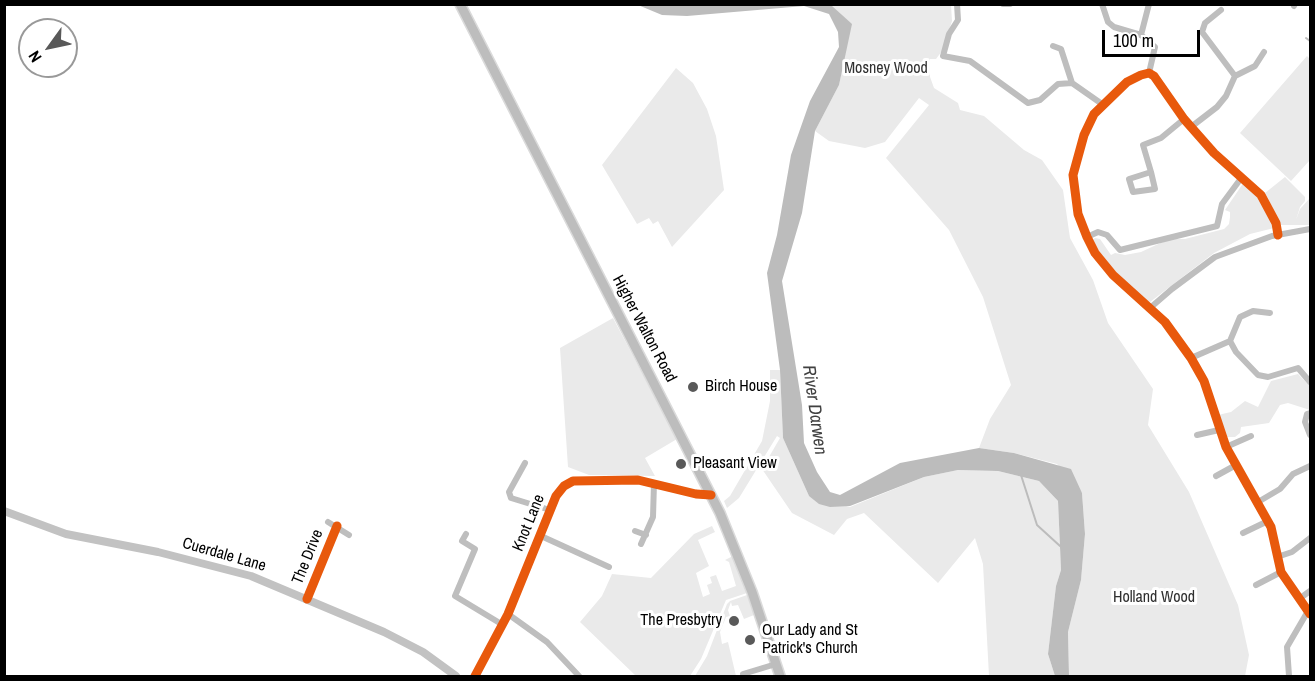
<!DOCTYPE html>
<html>
<head>
<meta charset="utf-8">
<style>
	body { margin:0 }
	#map { position:relative; width:1315px; height:681px; overflow:hidden; background:#fff; font-family:"Archivo Narrow",sans-serif }
	canvas { display:block }
	.frame { position:absolute; inset:0; border:6px solid #000; pointer-events:none }
	.north { position:absolute; left:18px; top:18px; width:60px; height:60px; box-sizing:border-box; background:#fff; border:2px solid #999; border-radius:50%; rotate:237deg; font-size:16px; font-weight:700; line-height:24px; text-align:center; color:#000 }
	.north::after { content:''; display:block; margin:auto; width:21px; height:27px; background:#595959; clip-path:polygon(50% 0,100% 100%,50% 72%,0 100%) }
	.scale { position:absolute; left:1102px; top:30px; width:98px; height:27px; box-sizing:border-box; border:3px solid #000; border-top:0; padding-left:8px; font-size:18px; line-height:21px; white-space:nowrap; color:#000; -webkit-text-stroke:4px #fff; paint-order:stroke }
</style>
</head>
<body>
<div id="map">
<canvas width="1315" height="681"></canvas>
<div class="frame"></div>
<div class="north">N</div>
<div class="scale">100 m</div>
</div>
<script>
const ctx = document.querySelector('canvas').getContext('2d');
ctx.lineJoin = 'round';
function fillPath(path, color) {
  ctx.fillStyle = color;
  ctx.fill(path, 'evenodd');
}
function poly(rows) {
  const path = new Path2D();
  for (const r of rows) {
    path.moveTo(r[0], r[1]);
    for (let i = 2; i < r.length; i += 2) path.lineTo(r[i], r[i + 1]);
  }
  return path;
}
function strokePath(path, color, width, dash) {
  ctx.strokeStyle = color;
  ctx.lineWidth = width;
  ctx.lineCap = dash ? 'butt' : 'round';
  ctx.setLineDash(dash || []);
  ctx.stroke(path);
}
function drawText(font, color, halo, rows, align = 'center') {
  ctx.font = font + ' "Archivo Narrow",sans-serif';
  ctx.lineWidth = 6;
  ctx.setLineDash([]);
  ctx.textBaseline = 'middle';
  ctx.strokeStyle = halo;
  ctx.fillStyle = color;
  for (const [text, x, y, turn = 0] of rows) {
    ctx.save();
    ctx.translate(x, y);
    ctx.rotate((+turn || 0) * Math.PI / 180);
    ctx.textAlign = isNaN(turn) ? turn : align;
    if (halo) ctx.strokeText(text, 0, 0);
    ctx.fillText(text, 0, 0);
    ctx.restore();
  }
}
fillPath(poly([
	[831,5,951,5,952,21,942,51,936,59,930,59,930,77,934,88,958,103,960,110,984,116,1024,150,1042,160,1063,190,1070,238,1093,280,1108,323,1153,389,1148,425,1189,492,1238,605,1249,655,1245,676,1069,676,1068,632,1081,580,1085,534,1082,493,1057,464,1014,453,979,448,990,419,1011,385,983,297,949,230,886,158,929,105,919,98,885,142,865,148,829,141,815,131,839,85,851,24],
	[1307,56,1310,59,1310,160,1291,181,1240,133],
	[676,68,693,83,707,109,716,136,724,190,672,247,658,221,653,224,649,218,637,224,602,165],
	[1285,177,1305,197,1305,201,1300,207,1296,220,1300,209,1310,198,1310,225,1281,225,1265,193],
	[1244,182,1260,198,1274,228,1250,234,1214,253,1150,302,1144,299,1113,269,1091,241,1095,238,1100,239,1111,255,1115,253,1125,255,1141,252,1169,239,1185,239,1224,229,1229,224,1230,217,1230,212,1225,210],
	[613,318,677,439,645,458,655,476,589,475,568,467,560,348],
	[770,370,780,370,783,438,809,496,850,507,924,477,958,470,998,471,1039,481,1058,501,1061,570,1056,586,1048,654,1055,676,989,676,983,564,975,538,938,583,864,513,847,519,834,535,792,513,762,469,780,438,777,436,739,498,727,508,724,501,730,496,762,441,770,401],
	[1298,374,1310,386,1310,410,1288,403,1280,405,1269,423,1241,427,1240,433,1235,437,1226,437,1218,415,1231,412,1245,401,1258,407,1271,381],
	[712,526,715,532,698,540,709,566,696,573,703,597,710,594,707,585,712,583,710,577,716,575,722,591,736,586,729,562,725,560,733,556,747,593,726,600,701,659,690,676,636,676,580,622,602,596,612,574,651,578,694,534],
	[747,595,754,615,744,619,738,605,732,606,731,602,728,610,730,616,726,617,720,632,722,644,728,642,736,676,695,676,707,656,727,604,730,601]
]), '#eaeaea');
fillPath(poly([
	[704,5,831,5,852,24,839,85,815,131,802,213,782,281,802,405,804,443,817,472,830,492,840,495,900,463,979,448,1014,453,1071,469,1082,493,1085,534,1081,580,1068,632,1069,676,1055,676,1048,654,1056,586,1061,570,1058,501,1039,481,998,471,958,470,924,477,850,506,830,507,819,504,809,496,783,438,780,370,767,273,777,235,791,155,810,101,839,47,838,32,829,14,804,6,687,16,662,15,638,5]
]), '#bcbcbc');
strokePath(poly([
	[1306,38,1310,41],
	[1021,475,1037,525,1060,546]
]), '#bcbcbc', 2);
const primary = poly([
	[460,4,720,513,752,592,780,676]
]);
strokePath(primary, '#dbdbdb', 12);
strokePath(poly([
	[957,4,958,20,949,34,943,56,970,61,1028,103,1040,100,1058,84,1072,83,1102,104],
	[1003,4,1010,4],
	[1102,4,1108,22,1114,27,1141,35,1155,47,1149,73],
	[1294,6,1295,4],
	[1141,35,1149,4],
	[1053,46,1061,49,1072,83],
	[1235,76,1255,66,1264,52],
	[1191,127,1217,107,1226,96,1235,76,1202,32,1205,23,1221,10],
	[1151,172,1129,179,1133,192,1155,189,1151,172,1143,145,1161,138,1184,119],
	[1278,235,1276,223,1261,195,1214,153,1184,119,1154,76,1149,73,1141,75,1127,82,1094,114,1084,135,1073,175,1078,214,1087,237,1095,253,1113,275,1165,322,1191,358,1204,381,1226,447,1271,527,1281,572,1310,614],
	[1087,237,1098,232,1107,235,1120,250,1217,226,1222,204,1242,177],
	[1150,308,1172,289,1215,257,1272,236,1310,229],
	[1230,341,1240,317,1253,311,1270,313],
	[1191,358,1230,341,1236,352,1258,375,1268,377,1298,368,1310,382],
	[1310,413,1307,414,1305,422,1310,435],
	[1197,435,1219,430],
	[1226,447,1251,436],
	[525,463,509,492,511,498,550,510],
	[1216,476,1236,465],
	[1258,502,1280,489,1293,474,1310,466],
	[328,522,349,535],
	[635,531,646,535],
	[1243,533,1268,521],
	[466,534,462,541,475,549,455,596,503,625],
	[541,536,609,567],
	[641,544,653,517,654,483],
	[1277,557,1292,552,1310,538],
	[1256,585,1281,572],
	[307,599,337,526],
	[1299,599,1310,591],
	[508,614,547,642,579,676],
	[743,674,776,664],
	[475,676,508,614,556,496,564,486,573,481,638,480,696,494,711,495],
	[1289,676,1287,647,1308,611]
]), '#bebebe', 6);
strokePath(poly([
	[4,511,66,534,158,552,251,576,384,632,423,652,456,676]
]), '#c2c2c2', 8);
strokePath(primary, '#bdbdbd', 9);
strokePath(poly([
	[1278,235,1276,223,1261,195,1214,153,1184,119,1154,76,1149,73,1141,75,1127,82,1094,114,1084,135,1073,175,1078,214,1087,237,1095,253,1113,275,1165,322,1191,358,1204,381,1226,447,1271,527,1281,572,1310,614],
	[307,599,337,526],
	[475,676,508,614,556,496,564,486,573,481,638,480,696,494,711,495]
]), '#e8590c', 9);
for (const [x, y, r, color] of [
	[693,387,6,"#595959"],
	[681,464,6,"#595959"],
	[734,621,6,"#595959"],
	[750,640,6,"#595959"]
]) {
  const dot = new Path2D();
  dot.arc(x, y, r, 0, 2 * Math.PI);
  ctx.fillStyle = color;
  ctx.fill(dot);
  strokePath(dot, '#fff', 2);
}
drawText('16px', '#303030', '#fff', [
	["Mosney Wood",886,69],
	["Holland Wood",1154,598]
]);
drawText('16px', '#000', '#fff', [
	["Higher Walton Road",644,329,62],
	["Knot Lane",529,523,-68],
	["Cuerdale Lane",224,555,16],
	["The Drive",308,557,-68]
]);
drawText('16px', '#000', '#fff', [
	["Birch House",705,387],
	["Pleasant View",693,464],
	["The Presbytry",722,621,"right"],
	["Our Lady and St",762,631],
	["Patrick's Church",762,649]
], 'left');
drawText('italic 18px', '#414141', '#fff', [
	["River Darwen",814,410,82]
]);
</script>
</body>
</html>
